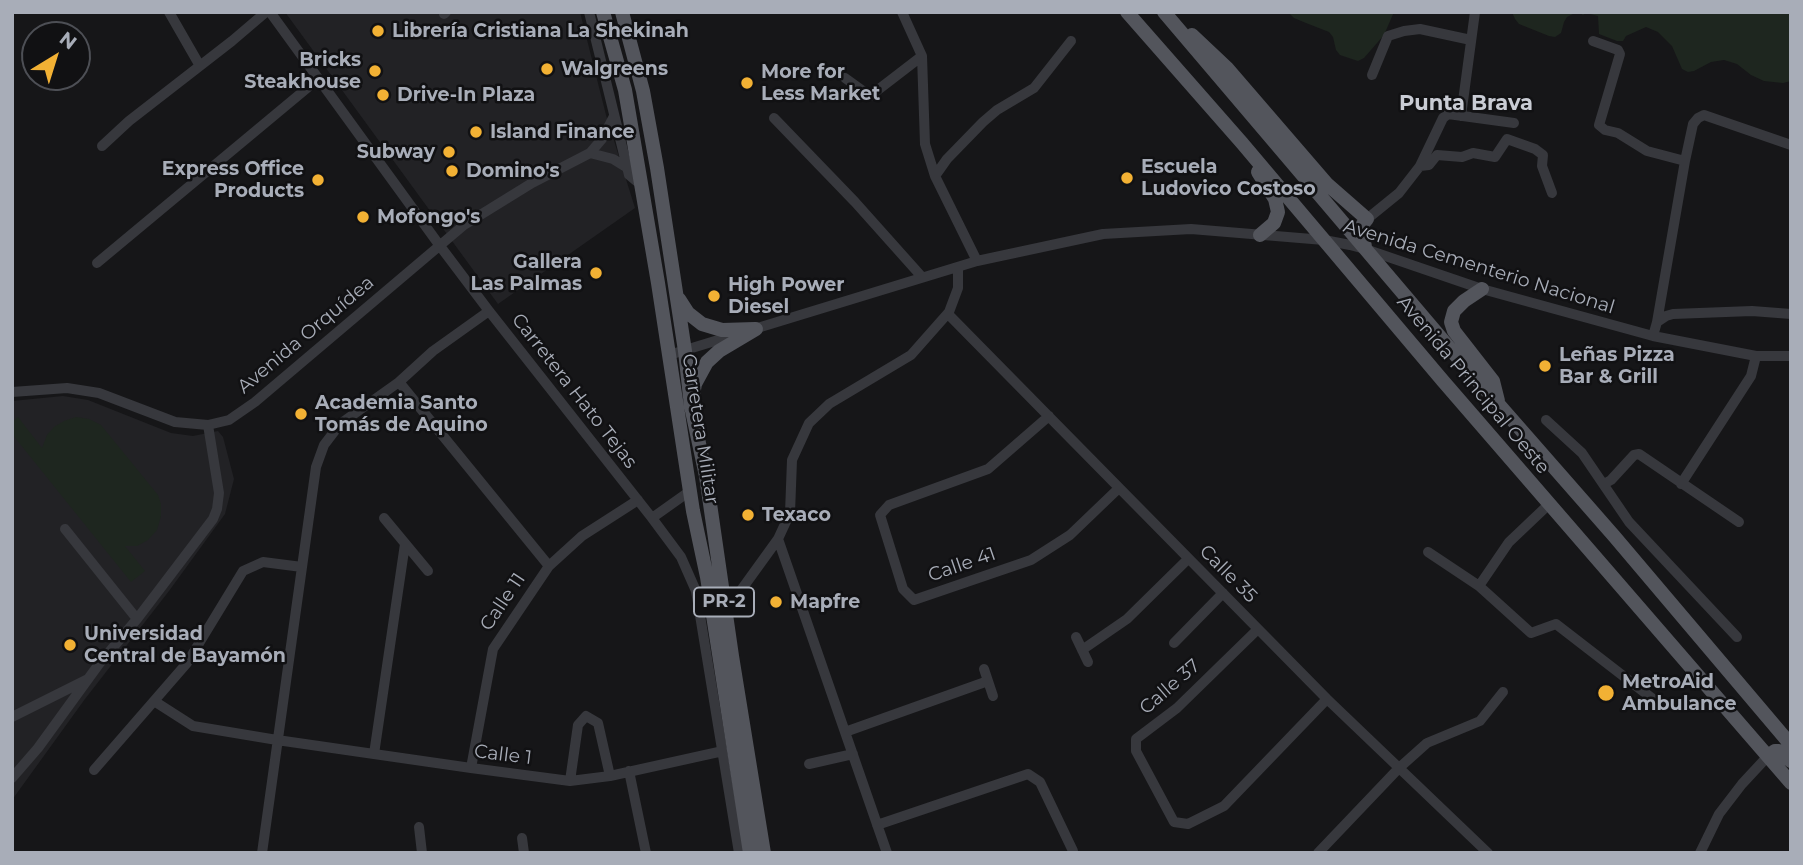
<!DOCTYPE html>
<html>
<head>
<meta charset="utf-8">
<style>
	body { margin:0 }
	#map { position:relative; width:1803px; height:865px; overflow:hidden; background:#161618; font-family:Montserrat,sans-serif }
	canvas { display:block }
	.frame { position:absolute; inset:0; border:14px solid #a8adb8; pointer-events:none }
	.north { position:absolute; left:21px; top:21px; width:70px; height:70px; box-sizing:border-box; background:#111113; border:2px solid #4d4f55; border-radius:50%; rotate:38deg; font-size:19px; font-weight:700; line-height:28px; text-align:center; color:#a8adb8 }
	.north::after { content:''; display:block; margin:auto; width:24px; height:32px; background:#f2b134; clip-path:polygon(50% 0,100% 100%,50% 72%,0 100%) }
</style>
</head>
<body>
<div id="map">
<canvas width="1803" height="865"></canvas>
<div class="frame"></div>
<div class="north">N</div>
</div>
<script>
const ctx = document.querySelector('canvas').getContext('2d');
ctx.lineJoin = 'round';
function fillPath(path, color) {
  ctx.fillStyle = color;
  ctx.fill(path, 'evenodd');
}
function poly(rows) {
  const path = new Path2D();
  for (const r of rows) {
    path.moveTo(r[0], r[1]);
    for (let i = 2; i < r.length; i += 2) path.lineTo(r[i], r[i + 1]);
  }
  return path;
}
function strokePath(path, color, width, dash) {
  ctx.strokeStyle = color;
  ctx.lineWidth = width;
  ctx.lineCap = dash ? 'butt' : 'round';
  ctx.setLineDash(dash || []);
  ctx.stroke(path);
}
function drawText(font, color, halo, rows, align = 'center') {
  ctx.font = font + ' Montserrat,sans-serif';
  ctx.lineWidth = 5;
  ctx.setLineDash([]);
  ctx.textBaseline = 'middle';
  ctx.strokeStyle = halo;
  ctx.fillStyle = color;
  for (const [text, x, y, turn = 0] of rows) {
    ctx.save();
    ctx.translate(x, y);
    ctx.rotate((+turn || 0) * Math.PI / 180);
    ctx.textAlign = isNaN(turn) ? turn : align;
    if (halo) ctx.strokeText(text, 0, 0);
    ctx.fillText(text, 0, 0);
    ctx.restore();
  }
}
fillPath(poly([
	[285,12,580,12,606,115,635,208,498,304],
	[63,396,88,400,171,433,193,436,218,431,223,437,234,479,225,514,169,591,85,699,12,800,12,401]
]), '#222225');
fillPath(poly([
	[1288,12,1394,12,1384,35,1364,58,1358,61,1340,55,1336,50,1333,37,1329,32,1306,23,1294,18],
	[1512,12,1577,12,1567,17,1564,22,1561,33,1555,37,1549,36,1519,24,1515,19],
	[1578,12,1791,12,1791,81,1783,83,1764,81,1751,75,1737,64,1724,60,1711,62,1694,71,1688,72,1682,69,1672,46,1658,32,1646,27,1626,36,1623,41,1617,41,1599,34,1598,16,1586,13,1583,15],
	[18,417,42,448,47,435,54,427,64,421,76,417,89,419,101,425,158,495,161,504,161,516,157,530,148,540,137,546,125,546,145,571,131,582,12,434,12,422]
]), '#1e261f');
strokePath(poly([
	[169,12,200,66],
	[270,12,440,246,489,311,652,518,681,557,696,591,739,853],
	[589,12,629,175,641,185],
	[902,12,922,56,925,144,935,176,977,261],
	[444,14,446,12],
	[1593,41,1618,50,1620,54,1599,125,1605,130,1618,133,1647,151,1685,161],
	[1372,75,1388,36,1404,31,1420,29,1471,40],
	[845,78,870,96,922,56],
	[1461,116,1475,12],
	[774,118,855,202,922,277],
	[102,146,129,121,232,41,266,12],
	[590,153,613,159,626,167],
	[1420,166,1429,165,1437,155,1462,157,1473,153,1495,157,1507,139,1535,149,1543,155,1542,166,1552,193],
	[935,176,947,159,983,122,997,110,1034,88,1071,41],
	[1367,219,1399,193,1420,166,1443,118,1448,114,1514,123],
	[97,263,318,79],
	[948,314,1327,699,1488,853],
	[1657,322,1666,316,1673,314,1752,311,1791,314],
	[1653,336,1657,322,1685,161,1693,124,1698,118,1704,115,1791,145],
	[669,355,977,261,1103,234,1191,229,1324,240,1350,245,1365,249,1482,289,1653,336,1756,356,1791,356],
	[399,382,549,566],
	[12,392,67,388,99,393,175,422,208,425,229,420,255,402,464,225,532,183,590,153,602,139,614,116],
	[1049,416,988,469,889,505,880,515,903,589,914,600,1031,560,1070,535,1119,488],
	[1546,420,1582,453,1629,522,1737,637],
	[1604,484,1611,480,1634,455,1639,454,1739,522],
	[1681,484,1751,376,1756,356],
	[384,518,428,571],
	[652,518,690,491],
	[65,529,137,619],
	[778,539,887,853],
	[1428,552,1479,586,1531,633,1556,624,1653,699],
	[1479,586,1509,542,1549,504],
	[724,603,739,593,778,539,790,513,792,460,809,423,829,404,911,355,949,312,958,288,958,267],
	[1258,629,1177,708,1136,739,1136,751,1174,822,1188,824,1224,806,1327,699],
	[1076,637,1088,662],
	[1174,643,1223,593],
	[1082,650,1127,619,1188,559],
	[984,669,993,696],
	[154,701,193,726,277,740,471,768,570,781,610,776,723,751],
	[12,717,88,679],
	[845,732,988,681],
	[374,754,405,544],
	[809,764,853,754],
	[471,768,493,649,549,566,582,536,638,500],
	[94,770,187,663,243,571,263,562,302,567],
	[629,771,646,853],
	[12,778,38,748,99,664,137,619,213,519,217,509,219,493,208,425],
	[570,781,578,725,586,716,598,723,610,776],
	[877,825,1028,774,1040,782,1073,851,1072,853],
	[419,827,422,853],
	[522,838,524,853],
	[262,853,316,467,324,445,340,424,399,382,433,351,489,311],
	[1318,853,1399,768,1427,743,1480,721,1503,692],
	[1700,853,1719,814,1742,784,1768,756]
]), '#37383d', 10);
strokePath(poly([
	[603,12,625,90,658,283,693,511,707,577,750,853],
	[622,12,643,91,657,168,685,351,691,406,706,476,732,656,764,853],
	[1127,12,1242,143,1443,381,1791,783],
	[1164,12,1458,358,1614,536,1791,745],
	[1192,35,1227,68,1327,184,1367,219,1363,224,1362,230,1365,247],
	[1258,172,1275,199,1278,212,1274,223,1260,235],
	[1482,289,1464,301,1454,311,1451,322,1454,331,1493,381,1498,401],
	[679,299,688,313,702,324,722,330,755,329],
	[693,395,695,384,707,362,719,351,756,329],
	[1768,756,1775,751,1779,751,1791,761]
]), '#53555c', 14);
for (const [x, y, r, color] of [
	[378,31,7,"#f2b134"],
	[547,69,7,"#f2b134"],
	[375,71,7,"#f2b134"],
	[747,83,7,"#f2b134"],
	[383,95,7,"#f2b134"],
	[476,132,7,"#f2b134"],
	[449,152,7,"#f2b134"],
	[452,171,7,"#f2b134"],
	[1127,178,7,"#f2b134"],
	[318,180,7,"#f2b134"],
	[363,217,7,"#f2b134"],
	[596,273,7,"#f2b134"],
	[714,296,7,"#f2b134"],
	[1545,366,7,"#f2b134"],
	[301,414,7,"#f2b134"],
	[748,515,7,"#f2b134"],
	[776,602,7,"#f2b134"],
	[70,645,7,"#f2b134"],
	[1606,693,9,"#f2b134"]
]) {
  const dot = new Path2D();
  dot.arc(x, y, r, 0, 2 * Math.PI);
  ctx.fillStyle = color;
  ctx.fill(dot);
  strokePath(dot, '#111113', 2.5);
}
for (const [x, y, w] of [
	[724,602,60]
]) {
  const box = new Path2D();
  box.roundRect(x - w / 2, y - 14.5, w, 29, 5);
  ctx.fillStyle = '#111113';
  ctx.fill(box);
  strokePath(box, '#a8adb8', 2);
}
drawText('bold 18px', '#a8adb8', null, [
	["PR-2",724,602]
]);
drawText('bold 19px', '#a8adb8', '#111113', [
	["Librería Cristiana La Shekinah",392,31],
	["Bricks",361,60,"right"],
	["Steakhouse",361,82,"right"],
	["Walgreens",561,69],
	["More for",761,72],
	["Less Market",761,94],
	["Drive-In Plaza",397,95],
	["Island Finance",490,132],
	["Subway",435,152,"right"],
	["Escuela",1141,167],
	["Ludovico Costoso",1141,189],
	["Express Office",304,169,"right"],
	["Products",304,191,"right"],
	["Domino's",466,171],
	["Mofongo's",377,217],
	["Gallera",582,262,"right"],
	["Las Palmas",582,284,"right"],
	["High Power",728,285],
	["Diesel",728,307],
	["Leñas Pizza",1559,355],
	["Bar & Grill",1559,377],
	["Academia Santo",315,403],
	["Tomás de Aquino",315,425],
	["Texaco",762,515],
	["Mapfre",790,602],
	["Universidad",84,634],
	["Central de Bayamón",84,656],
	["MetroAid",1622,682],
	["Ambulance",1622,704]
], 'left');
drawText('19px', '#a8adb8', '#111113', [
	["Avenida Cementerio Nacional",1479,267,17],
	["Avenida Orquídea",306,335,-40],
	["Avenida Principal Oeste",1473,385,50],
	["Carretera Hato Tejas",574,391,52],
	["Carretera Militar",700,429,81],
	["Calle 41",962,565,-19],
	["Calle 35",1228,574,45],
	["Calle 11",503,602,-56],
	["Calle 37",1170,687,-41],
	["Calle 1",503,755,7]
]);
drawText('bold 21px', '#c9ccd4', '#111113', [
	["Punta Brava",1466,104]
]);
</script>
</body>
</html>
